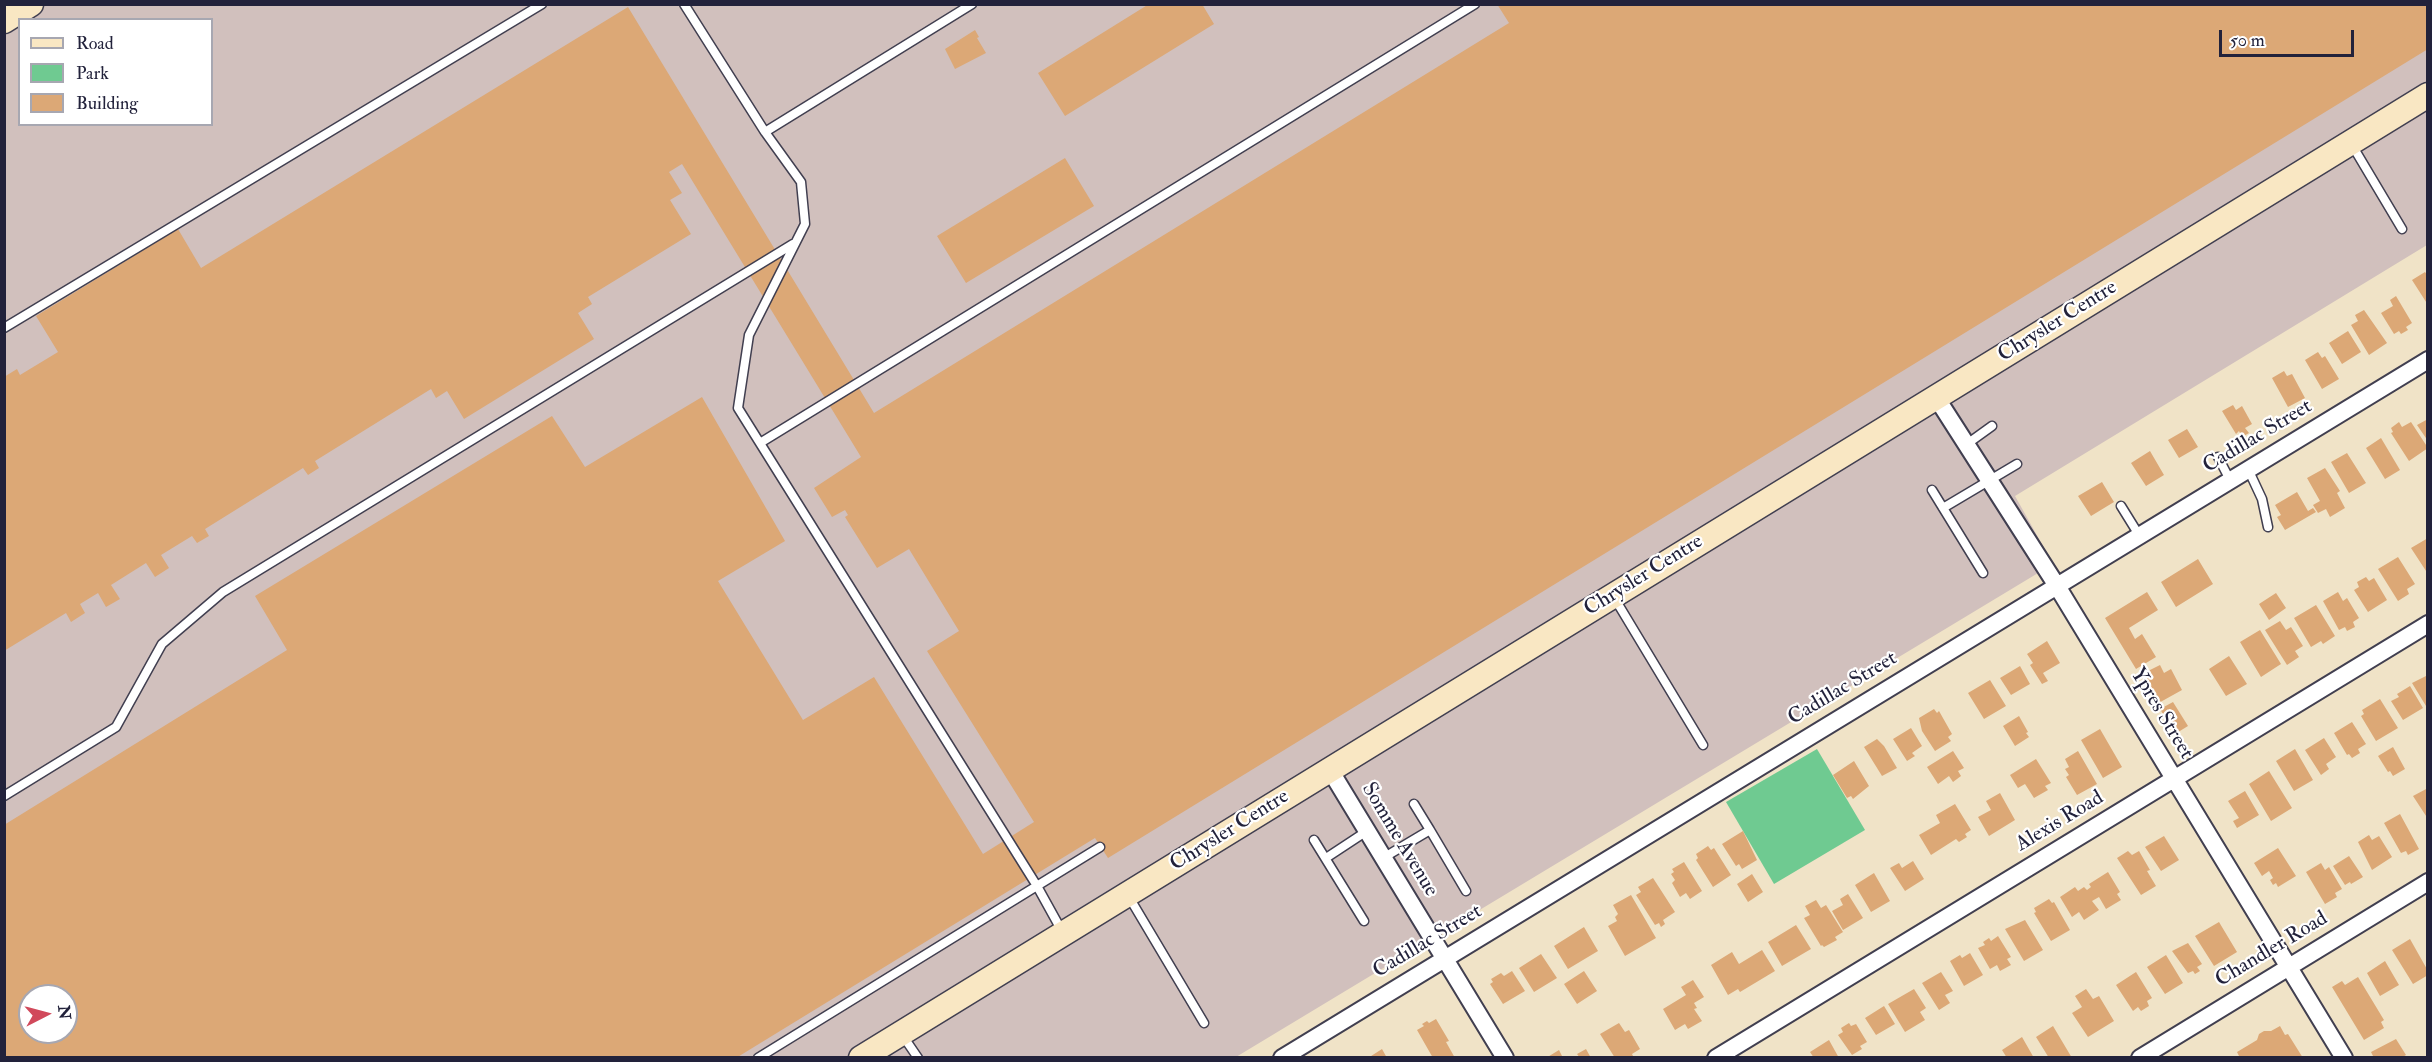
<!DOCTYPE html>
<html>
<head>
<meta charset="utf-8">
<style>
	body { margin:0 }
	#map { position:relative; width:2432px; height:1062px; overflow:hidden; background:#f0e3c7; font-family:"IM FELL Double Pica",serif }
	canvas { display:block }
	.frame { position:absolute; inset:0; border:6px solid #22223b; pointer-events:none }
	.legend { position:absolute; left:18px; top:18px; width:195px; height:108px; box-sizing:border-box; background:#fff; border:2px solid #a7a7b1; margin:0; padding:8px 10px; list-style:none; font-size:18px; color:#22223b }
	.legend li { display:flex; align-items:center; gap:12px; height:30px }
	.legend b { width:30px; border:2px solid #a7a7b1 }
	.north { position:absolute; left:18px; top:984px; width:60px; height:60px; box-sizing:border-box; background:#fff; border:2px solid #a7a7b1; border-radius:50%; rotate:84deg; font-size:16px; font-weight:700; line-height:24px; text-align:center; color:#22223b }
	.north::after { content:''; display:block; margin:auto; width:21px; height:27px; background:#d1495b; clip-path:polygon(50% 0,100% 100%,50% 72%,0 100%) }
	.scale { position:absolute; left:2219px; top:30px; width:135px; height:27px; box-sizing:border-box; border:3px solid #22223b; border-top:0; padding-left:8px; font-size:18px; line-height:21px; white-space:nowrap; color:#22223b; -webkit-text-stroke:4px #fff; paint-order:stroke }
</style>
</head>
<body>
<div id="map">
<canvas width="2432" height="1062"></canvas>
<div class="frame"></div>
<ul class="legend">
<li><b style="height:8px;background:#f9e7c3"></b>Road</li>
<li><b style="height:16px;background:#6fca91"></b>Park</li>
<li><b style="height:16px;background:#dca876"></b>Building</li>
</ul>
<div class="north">N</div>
<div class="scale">50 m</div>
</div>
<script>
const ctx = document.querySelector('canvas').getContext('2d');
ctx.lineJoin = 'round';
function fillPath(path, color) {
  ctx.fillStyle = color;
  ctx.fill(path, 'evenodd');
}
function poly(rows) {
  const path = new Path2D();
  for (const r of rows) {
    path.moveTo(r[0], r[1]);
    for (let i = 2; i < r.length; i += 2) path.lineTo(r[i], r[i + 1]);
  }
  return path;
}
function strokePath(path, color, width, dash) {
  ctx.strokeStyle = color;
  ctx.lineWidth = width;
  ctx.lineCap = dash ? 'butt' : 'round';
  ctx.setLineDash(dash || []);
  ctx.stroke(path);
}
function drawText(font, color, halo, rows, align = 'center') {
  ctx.font = font + ' "IM FELL Double Pica",serif';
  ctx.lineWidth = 4.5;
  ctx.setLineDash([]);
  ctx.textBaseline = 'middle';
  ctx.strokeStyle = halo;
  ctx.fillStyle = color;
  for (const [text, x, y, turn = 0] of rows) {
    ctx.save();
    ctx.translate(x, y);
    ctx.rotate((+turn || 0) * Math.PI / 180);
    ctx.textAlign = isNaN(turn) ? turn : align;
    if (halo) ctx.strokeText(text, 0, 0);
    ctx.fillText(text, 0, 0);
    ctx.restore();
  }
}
fillPath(poly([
	[5,5,2427,5,2427,245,2015,496,2053,564,1236,1057,5,1058],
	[20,20,212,20,212,124,20,124],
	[30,996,66,996,66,1032,30,1032]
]), '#d1c0bd');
fillPath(poly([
	[1817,749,1865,830,1774,884,1726,802]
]), '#6fca91');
fillPath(poly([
	[1149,4,1202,4,1214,24,1065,116,1038,73],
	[1497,4,2428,4,2428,49,1108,858,1095,838,736,1058,4,1058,4,825,287,650,255,596,552,416,585,467,702,397,785,541,718,581,803,720,874,677,983,854,1034,822,927,651,959,631,909,549,877,568,845,517,848,515,845,510,832,517,814,488,861,457,682,164,669,172,682,193,670,200,691,234,588,297,592,304,578,313,594,339,464,419,447,391,436,398,431,389,315,461,319,468,308,475,303,468,205,529,209,536,197,543,192,536,161,555,169,568,155,577,146,563,111,585,120,599,106,607,98,593,80,604,85,613,71,622,66,613,4,651,4,377,17,369,20,375,58,352,36,316,178,229,201,268,628,7,874,413,1509,23],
	[30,996,66,996,66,1032,30,1032],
	[975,30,979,37,977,38,986,53,955,69,945,49],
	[1065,158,1094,206,966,283,937,236],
	[2425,272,2428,276,2428,305,2412,280],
	[2396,296,2412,323,2406,327,2408,330,2401,334,2399,331,2394,334,2381,313,2393,306,2390,300],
	[2364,310,2387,343,2369,355,2351,325,2358,321,2355,315],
	[2348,331,2361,352,2342,364,2329,343],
	[2318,352,2322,358,2325,356,2339,379,2322,389,2305,360],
	[2284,371,2287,376,2292,374,2305,398,2288,407,2272,378],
	[2233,405,2236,410,2242,406,2252,424,2245,428,2249,433,2242,437,2239,431,2236,434,2222,411],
	[2428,419,2428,441,2417,425],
	[2399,422,2402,427,2411,422,2428,448,2409,461,2391,433,2393,432,2391,428],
	[2187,429,2198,447,2179,458,2168,440],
	[2381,438,2400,470,2385,479,2366,448],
	[2150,451,2164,475,2146,486,2131,463],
	[2347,453,2366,483,2349,493,2331,462],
	[2325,468,2340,491,2337,493,2345,508,2330,517,2326,509,2318,513,2313,505,2320,501,2307,478],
	[2102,482,2114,502,2091,516,2078,496],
	[2297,492,2308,511,2313,508,2316,512,2285,530,2277,517,2281,515,2275,505],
	[2428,538,2428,574,2411,548],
	[2398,557,2415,584,2407,589,2409,594,2398,601,2378,569],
	[2198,559,2213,584,2176,607,2161,582],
	[2366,577,2369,581,2374,578,2387,600,2368,612,2354,590,2359,587,2357,582],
	[2147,592,2158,610,2129,628,2135,639,2142,634,2156,657,2136,669,2105,618],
	[2338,592,2343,601,2347,598,2359,618,2353,622,2355,627,2347,631,2345,627,2339,630,2323,601],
	[2276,593,2286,608,2269,620,2259,604],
	[2316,605,2335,636,2323,644,2321,641,2311,647,2294,618],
	[2280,621,2286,630,2291,627,2303,646,2295,651,2299,657,2287,665,2265,630],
	[2260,630,2281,664,2261,677,2240,642],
	[2047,641,2060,663,2043,673,2048,681,2042,684,2030,665,2033,663,2027,654],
	[2229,656,2247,684,2226,696,2209,669],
	[2160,665,2164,673,2171,669,2182,690,2155,705,2143,685,2149,682,2144,673],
	[2020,666,2030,684,2011,695,2000,678],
	[2428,675,2428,705,2426,706,2412,683],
	[1990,680,2006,706,1984,719,1968,693],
	[2410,686,2423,708,2403,720,2391,701,2399,697,2397,694],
	[2380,699,2398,728,2376,741,2361,716,2364,714,2362,710],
	[2173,702,2188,726,2175,734,2160,709],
	[1934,709,1937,713,1939,711,1952,734,1948,737,1951,741,1935,751,1922,731,1919,718],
	[2019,716,2028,732,2026,733,2029,737,2015,746,2003,726],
	[2352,722,2366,744,2358,749,2360,753,2352,758,2349,754,2347,755,2334,733],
	[1911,728,1922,746,1912,753,1915,756,1907,761,1893,739],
	[2100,729,2122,767,2103,778,2081,740],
	[2324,738,2336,757,2326,764,2329,769,2321,775,2305,750],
	[1877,739,1884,746,1897,768,1882,776,1864,747],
	[2393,747,2405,769,2393,776,2390,771,2388,772,2378,756],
	[2295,749,2313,780,2294,791,2276,761],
	[1953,751,1964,768,1958,771,1961,776,1953,782,1949,776,1938,784,1927,767],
	[2078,751,2097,784,2077,795,2066,777,2069,775,2065,769,2069,767,2065,759],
	[2036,759,2051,783,2045,786,2048,790,2034,798,2025,784,2018,788,2010,775],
	[1854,761,1869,786,1853,799,1851,796,1847,798,1833,775],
	[2269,771,2292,808,2271,821,2249,784],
	[2428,788,2428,819,2413,796],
	[2245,791,2259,815,2237,828,2233,821,2239,818,2228,801],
	[2000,793,2015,820,1989,836,1978,817,1991,810,1986,801],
	[1955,804,1971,830,1965,834,1967,837,1959,842,1956,839,1931,855,1919,835,1940,823,1936,815],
	[2400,814,2419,849,2408,855,2406,851,2401,853,2384,823],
	[1743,831,1757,860,1742,869,1739,864,1736,866,1722,844],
	[2369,835,2372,840,2379,836,2392,857,2372,870,2358,842],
	[2164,836,2179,860,2161,871,2145,847],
	[1708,846,1711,850,1714,848,1731,875,1713,887,1696,860,1698,858,1696,854],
	[2278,848,2296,876,2278,887,2276,883,2273,885,2270,880,2273,878,2269,871,2262,876,2254,863],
	[2128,851,2132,855,2139,851,2150,870,2147,871,2156,886,2141,895,2117,858],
	[2349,856,2363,877,2351,884,2350,882,2345,885,2333,866],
	[1913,861,1924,879,1905,891,1890,868,1899,863,1902,868],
	[1684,862,1702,891,1690,899,1686,893,1680,897,1672,883,1675,880,1671,874,1674,872,1672,869],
	[2321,863,2325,870,2329,867,2342,889,2335,893,2337,897,2325,904,2306,872],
	[2108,872,2120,892,2117,894,2121,900,2106,909,2099,897,2092,901,2099,910,2084,920,2079,912,2072,917,2060,897,2075,887,2078,891,2084,887,2087,890,2091,887,2089,884],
	[1874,873,1890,901,1871,912,1855,885],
	[1752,874,1763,892,1748,902,1737,884],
	[1653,878,1675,912,1663,920,1665,924,1661,927,1659,923,1655,925,1636,895,1641,892,1638,887],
	[1848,894,1863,918,1843,930,1832,911,1843,905,1840,899],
	[1631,895,1656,938,1625,956,1608,926,1617,921,1615,917,1618,914,1613,905],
	[2049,899,2052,903,2054,902,2070,930,2051,941,2034,913,2036,912,2034,908],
	[1816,900,1821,908,1826,905,1843,932,1835,937,1837,940,1824,947,1822,945,1821,946,1804,918,1810,915,1805,906],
	[2025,920,2043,950,2024,961,2005,929],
	[2219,922,2237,952,2214,966,2195,936],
	[1796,925,1811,949,1782,966,1768,942],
	[1584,927,1598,951,1568,969,1554,946],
	[1998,936,2011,957,2007,959,2011,965,2000,971,1997,965,1990,969,1978,948,1985,945,1983,942,1989,938,1991,941],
	[2410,939,2428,971,2428,975,2413,984,2392,950],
	[2188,943,2202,964,2197,967,2200,971,2195,974,2193,971,2188,973,2172,951],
	[1762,950,1775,971,1740,992,1738,989,1728,995,1711,965,1732,952,1739,964],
	[1970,953,1983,975,1964,986,1950,961,1960,955,1962,958],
	[1541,954,1557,978,1534,992,1519,968],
	[2166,955,2183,983,2165,994,2147,967],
	[2385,961,2399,985,2380,996,2367,973],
	[1512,971,1525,991,1503,1004,1490,984,1493,982,1491,979,1501,973,1504,976],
	[1584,971,1597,991,1577,1004,1564,984],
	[1941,972,1953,991,1945,995,1950,1003,1939,1010,1922,983],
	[2136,972,2152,998,2147,1001,2149,1006,2141,1011,2138,1007,2133,1011,2116,985],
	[2358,977,2384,1020,2381,1022,2384,1028,2364,1040,2332,987,2342,981,2345,985],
	[1693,980,1704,997,1694,1003,1697,1008,1694,1009,1702,1021,1688,1029,1685,1024,1675,1030,1663,1009,1686,995,1681,987],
	[1914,989,1926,1008,1920,1012,1925,1020,1905,1032,1888,1004],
	[2086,989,2093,999,2099,996,2114,1021,2088,1037,2072,1013,2082,1007,2075,996],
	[1884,1006,1895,1024,1876,1035,1865,1018],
	[1436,1019,1449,1041,1446,1042,1455,1058,1433,1058,1417,1030,1424,1026,1422,1024,1427,1021,1429,1023],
	[1619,1023,1625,1032,1629,1030,1640,1049,1632,1054,1634,1058,1615,1058,1600,1034],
	[1849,1023,1851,1026,1856,1024,1867,1042,1860,1046,1862,1049,1852,1055,1838,1035,1843,1032,1841,1028],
	[2053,1026,2072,1058,2049,1058,2036,1037],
	[2280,1026,2285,1035,2288,1034,2303,1058,2240,1058,2237,1052,2257,1040,2259,1034,2264,1031,2271,1031],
	[2022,1037,2034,1058,2007,1058,2002,1050],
	[2396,1039,2406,1055,2401,1058,2374,1058,2371,1052],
	[1829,1040,1839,1058,1814,1058,1810,1052],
	[1382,1049,1387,1058,1368,1058],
	[1586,1049,1591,1058,1580,1058,1577,1054],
	[1559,1050,1563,1058,1546,1058]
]), '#dca876');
const lane = poly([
	[684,4,765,132],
	[972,4,765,132,801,182,805,224,749,335,738,408,1037,886,1063,933],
	[2352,145,2402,229],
	[4,328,542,4],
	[760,443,1475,4],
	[1967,444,1992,426],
	[2218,457,2230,480],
	[2248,469,2262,499,2268,527],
	[1932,490,1983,573],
	[2121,506,2139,535],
	[1943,508,2017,464],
	[1615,599,1703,745],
	[4,796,116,727,162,644,223,592,793,244],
	[1430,830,1466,891],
	[1314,840,1364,921],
	[1326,858,1367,831],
	[1383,858,1430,830,1414,804],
	[1129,897,1204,1023],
	[903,1036,918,1058],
	[758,1058,1100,847]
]);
const street = poly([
	[1936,397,2057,586,2344,1058],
	[1330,770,1505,1058],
	[1282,1058,2428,360],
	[1716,1058,2428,624],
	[2140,1058,2428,882]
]);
const secondary = poly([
	[4,21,31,4],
	[861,1058,2428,95]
]);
strokePath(lane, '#413f50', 11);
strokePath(street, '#413f50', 20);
strokePath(secondary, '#413f50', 27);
strokePath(lane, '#fff', 8);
strokePath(street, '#fff', 16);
strokePath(secondary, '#f9e7c3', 24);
drawText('21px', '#22223b', '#fff', [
	["Chrysler Centre",2058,322,-32],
	["Cadillac Street",2258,437,-31],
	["Chrysler Centre",1644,576,-32],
	["Cadillac Street",1843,689,-31],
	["Ypres Street",2161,714,59],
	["Alexis Road",2060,822,-31],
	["Chrysler Centre",1230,831,-32],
	["Somme Avenue",1399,840,59],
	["Cadillac Street",1428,942,-31],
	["Chandler Road",2272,950,-31]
]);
</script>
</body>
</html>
